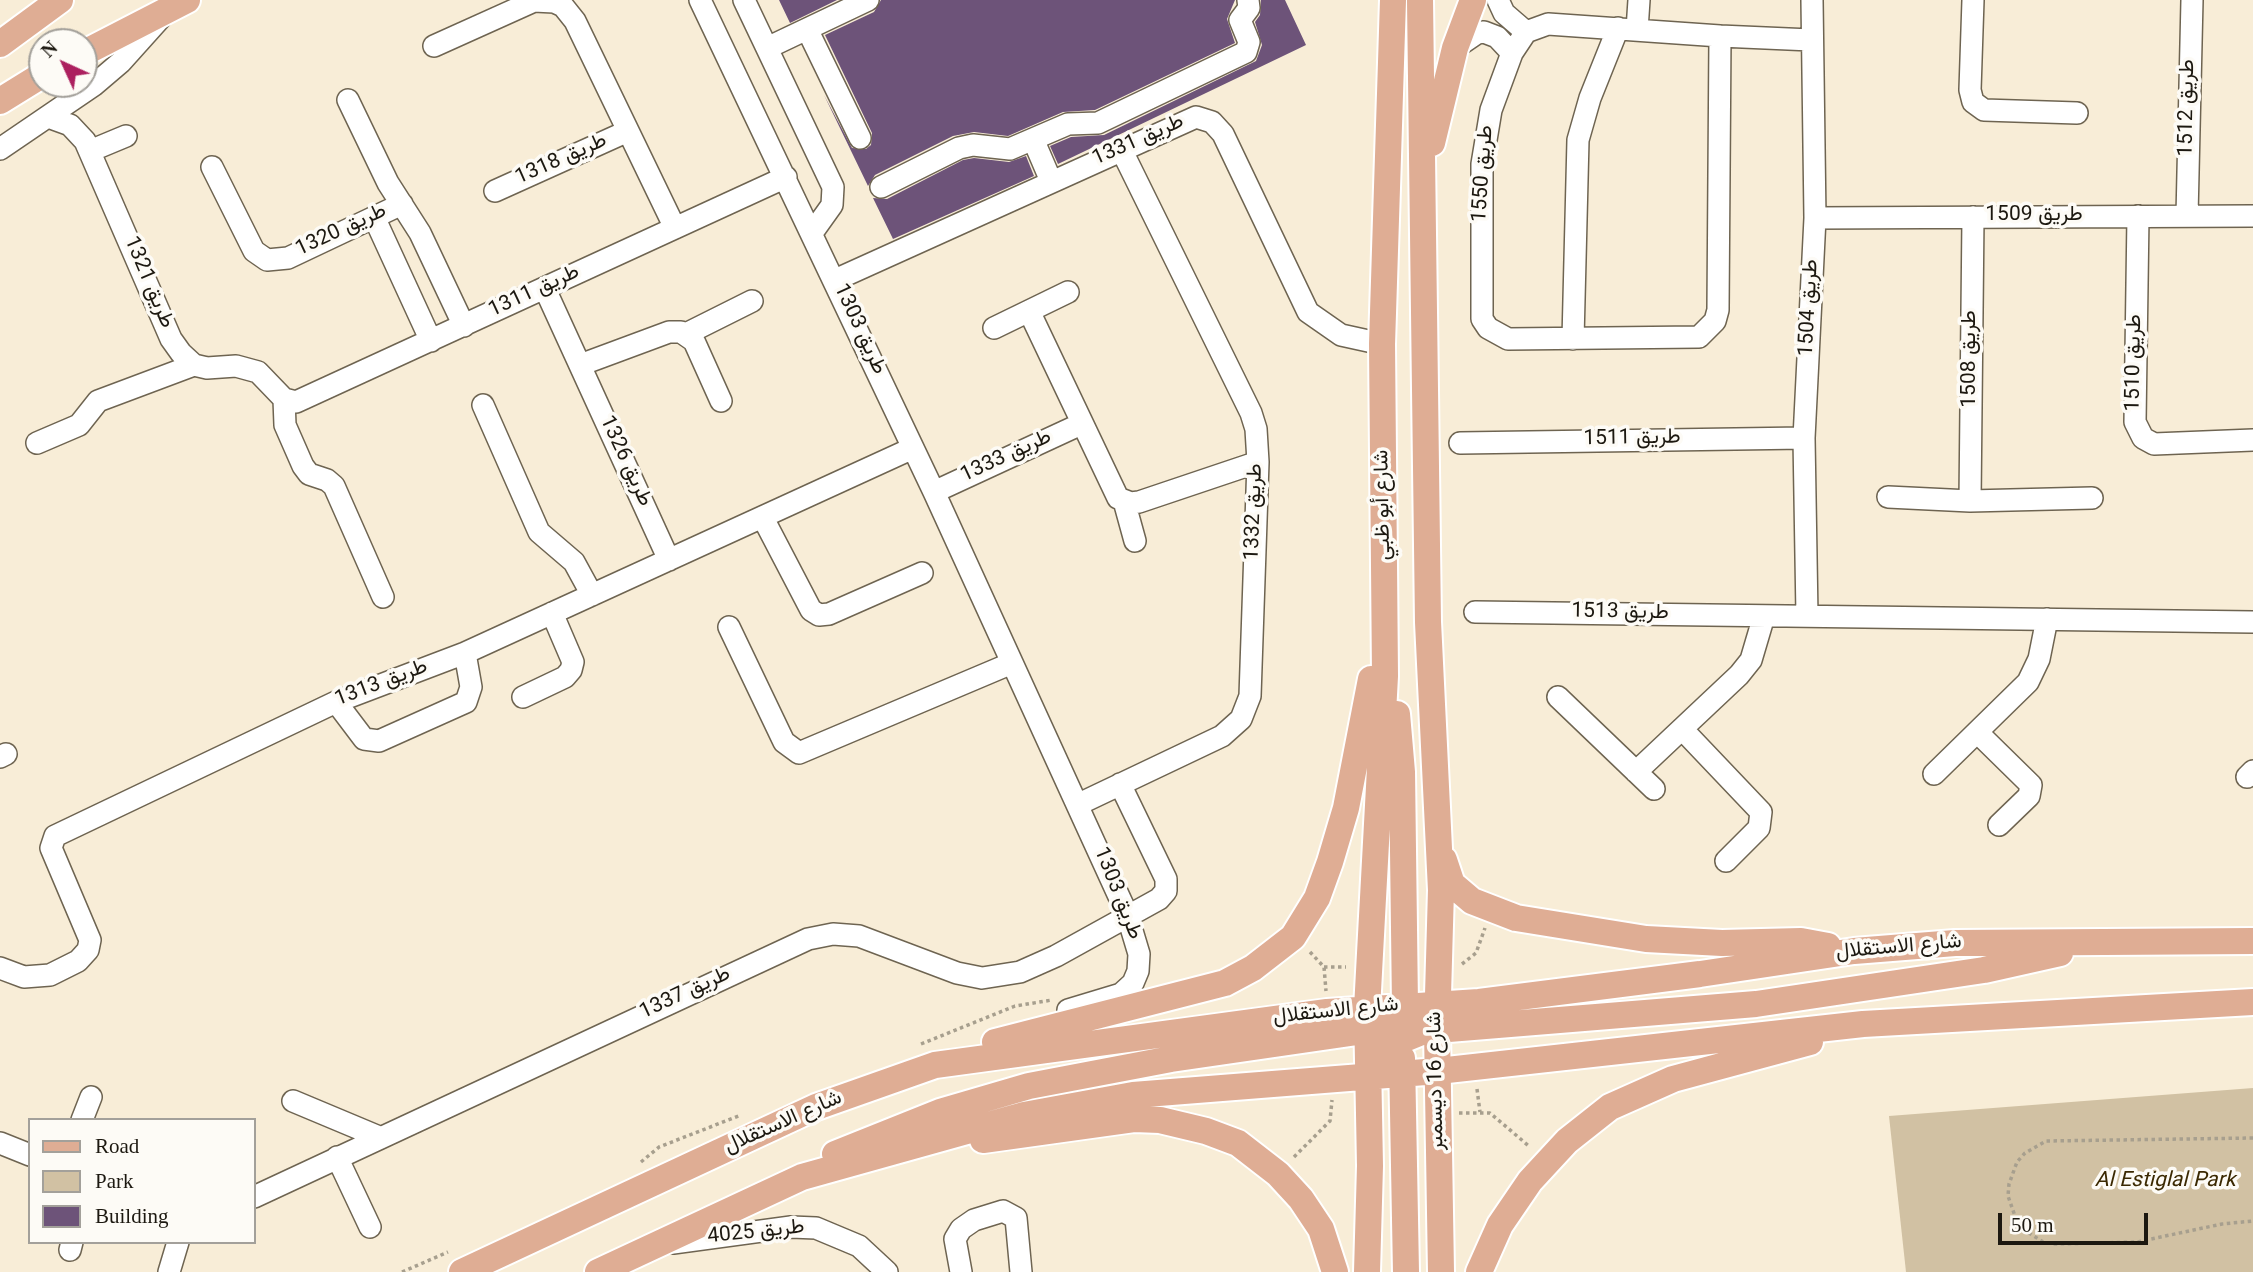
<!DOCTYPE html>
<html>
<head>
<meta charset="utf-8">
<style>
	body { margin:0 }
	#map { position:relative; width:2253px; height:1272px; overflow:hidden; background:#f8edd7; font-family:Georgia,serif }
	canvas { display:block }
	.legend { position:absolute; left:28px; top:1118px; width:228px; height:126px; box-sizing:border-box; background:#fdfbf6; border:2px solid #a3a09a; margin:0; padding:9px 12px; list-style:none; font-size:21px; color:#1c1810 }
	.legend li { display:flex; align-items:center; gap:14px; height:35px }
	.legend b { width:35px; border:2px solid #a3a09a }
	.north { position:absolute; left:28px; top:28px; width:70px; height:70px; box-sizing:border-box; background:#fdfbf6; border:2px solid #a3a09a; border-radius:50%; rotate:315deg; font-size:19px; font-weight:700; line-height:28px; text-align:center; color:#1c1810 }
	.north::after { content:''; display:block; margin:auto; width:24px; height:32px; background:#ac205f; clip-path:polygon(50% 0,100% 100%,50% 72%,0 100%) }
	.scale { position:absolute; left:1998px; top:1213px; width:150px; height:32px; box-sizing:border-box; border:4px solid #1c1810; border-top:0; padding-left:9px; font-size:21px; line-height:24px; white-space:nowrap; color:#1c1810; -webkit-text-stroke:5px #fdfbf6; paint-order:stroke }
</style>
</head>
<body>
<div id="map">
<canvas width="2253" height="1272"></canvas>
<ul class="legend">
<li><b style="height:9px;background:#dfad94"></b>Road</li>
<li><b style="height:19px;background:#d1c1a3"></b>Park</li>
<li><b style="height:19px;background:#6d5379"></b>Building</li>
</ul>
<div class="north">N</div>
<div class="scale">50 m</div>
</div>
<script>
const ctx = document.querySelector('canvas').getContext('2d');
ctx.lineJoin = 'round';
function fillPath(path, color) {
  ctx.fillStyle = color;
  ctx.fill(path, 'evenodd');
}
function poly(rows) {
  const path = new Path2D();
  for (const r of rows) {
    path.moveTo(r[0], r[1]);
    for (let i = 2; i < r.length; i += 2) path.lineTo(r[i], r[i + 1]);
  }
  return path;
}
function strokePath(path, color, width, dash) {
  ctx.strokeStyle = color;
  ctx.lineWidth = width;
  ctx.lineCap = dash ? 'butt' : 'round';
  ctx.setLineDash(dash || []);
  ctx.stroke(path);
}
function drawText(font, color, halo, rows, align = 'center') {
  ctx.font = font + ' Georgia,Vazirmatn,serif';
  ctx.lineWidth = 7;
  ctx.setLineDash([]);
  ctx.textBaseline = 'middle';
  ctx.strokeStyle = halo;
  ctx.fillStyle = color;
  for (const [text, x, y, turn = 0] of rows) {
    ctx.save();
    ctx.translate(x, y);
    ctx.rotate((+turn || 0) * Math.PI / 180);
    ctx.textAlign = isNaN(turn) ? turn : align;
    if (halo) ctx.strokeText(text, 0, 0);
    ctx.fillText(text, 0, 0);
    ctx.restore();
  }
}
fillPath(poly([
	[2253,1088,2253,1272,1906,1272,1889,1116]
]), '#d1c1a3');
fillPath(poly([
	[779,0,837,0,790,23],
	[881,0,1235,0,1227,19,1235,43,1095,110,1063,112,1008,136,974,132,953,136,875,175,868,186,824,95,852,148,866,149,871,145,872,133,825,35,874,12],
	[1261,0,1285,0,1306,45,1058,164,1050,146,1071,137,1104,135,1256,61,1262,45,1255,22,1260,15],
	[1026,156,1034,176,893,239,873,198,887,199,963,160,974,158,1009,162]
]), '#6d5379');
const minor = poly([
	[700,0,934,492,1127,914,1139,954,1138,971,1133,983,1121,994,1068,1010],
	[744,0,833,187,832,205,812,233],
	[1498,0,1504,13,1526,32],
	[1973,0,1970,90,1973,102,1984,110,2077,113],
	[1548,24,1720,36,1718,310,1715,321,1699,337,1508,339,1488,328,1482,319,1482,164,1491,110,1512,53,1526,32,1548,24],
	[807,29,860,138],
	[1637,30,1639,0],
	[1720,36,1811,40],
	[434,46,534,1,554,2,563,6,575,21,675,228],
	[767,48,868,0],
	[1455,48,1477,33,1484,32,1497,37,1512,53],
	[348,100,388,183,420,233,464,326],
	[48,117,70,125,85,141,171,339,181,353,194,365,207,368,236,366,258,372,284,399,296,402,786,177],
	[1033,139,1051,181],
	[0,149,94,85,121,62,165,13],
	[90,151,126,136],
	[212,167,254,251,267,260,288,258,402,204],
	[881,187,959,148,973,145,1010,149,1068,124,1098,123,1246,52,1249,42,1240,20,1249,8,1248,0],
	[495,191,628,131],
	[2138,216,2135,422,2143,438,2154,444,2253,440],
	[2187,216,2192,0],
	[374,217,431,341],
	[1815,218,2253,216],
	[835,280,1196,117,1212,122,1223,134,1308,312,1341,335,1382,344],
	[545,289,669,560],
	[1029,311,1118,498,1131,503,1139,502,1258,462],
	[994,328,1068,292],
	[686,334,752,301],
	[1573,339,1578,140,1590,98,1618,28],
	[580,365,669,332,681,332,694,341,721,401],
	[284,399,285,425,303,466,309,474,327,480,334,486,383,597],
	[483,405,539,532,574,562,592,595],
	[37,443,79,425,98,401,194,365],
	[1460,443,1804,438],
	[934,492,1081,424],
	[1888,497,1970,501,2092,498],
	[1124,501,1135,541],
	[1970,501,1973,217],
	[763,518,811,610,819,615,829,614,922,573],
	[1475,612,2253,622],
	[1807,616,1804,438,1815,218,1812,0],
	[729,627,784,742,799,753,1012,663],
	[523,697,565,677,571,670,573,662,552,613],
	[1558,697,1654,789],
	[336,702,364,739,379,741,466,702,471,687,465,653],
	[1683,730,1761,812,1759,828,1726,861],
	[1977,732,2031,785,2029,796,1999,825],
	[0,757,6,754],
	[1636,772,1739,675,1751,660,1764,616],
	[1934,774,2028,682,2039,659,2047,619],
	[2247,777,2253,771],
	[1079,804,1222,736,1241,719,1250,696,1258,462,1256,429,1251,413,1121,149],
	[0,968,24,977,50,975,78,961,88,950,90,940,51,848,55,836,336,702,465,653,913,448],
	[293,1101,379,1137],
	[82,1120,91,1097],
	[0,1143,30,1155],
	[337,1157,370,1227],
	[254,1197,808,939,833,934,859,936,957,973,982,978,1020,972,1056,956,1159,899,1166,891,1166,879,1120,784],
	[673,1243,791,1227,816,1228,859,1246,887,1272],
	[70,1250,72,1242],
	[169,1272,178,1242],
	[961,1272,955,1239,961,1229,974,1220,1003,1211,1016,1218,1021,1272]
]);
const major = poly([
	[1420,0,1428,622,1441,890,1437,1030,1441,1272],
	[0,44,60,0],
	[84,53,187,0],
	[0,101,42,75],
	[1432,143,1455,48,1473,0],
	[1397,714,1402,772,1405,1006,1408,1021],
	[1444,860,1452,884,1472,901,1516,918,1646,939,1722,943,1801,941,1828,946],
	[995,1042,1225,983,1253,968,1293,937,1317,898,1330,862,1346,808,1371,679],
	[1402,1058,1406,1272],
	[1369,1076,1388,1049,1402,1040,1424,1031,1756,1004,1984,970,2060,953],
	[983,1140,1134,1119,1160,1120,1206,1131,1238,1143,1278,1174,1301,1199,1321,1229,1335,1272],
	[835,1154,940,1112,1029,1086,1171,1059,1385,1028],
	[462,1272,816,1107,935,1065,1327,1012,1479,1002,1700,974,1854,951,1955,943,2253,941],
	[598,1272,802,1177,1024,1115,1133,1095,1438,1071,1863,1024,2253,1002],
	[1367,1272,1370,1166,1367,1009,1385,676,1382,344,1393,0],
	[1479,1272,1500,1225,1530,1181,1567,1141,1610,1107,1673,1079,1810,1042]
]);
strokePath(minor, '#6e6451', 24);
strokePath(major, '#fff', 30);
strokePath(poly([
	[1310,952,1324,967,1326,991],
	[1462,964,1476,953,1485,928],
	[1324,967,1346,967],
	[921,1044,1015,1006,1052,1000],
	[1477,1089,1480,1112],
	[1459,1113,1490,1113,1530,1147],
	[2253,1138,2046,1141,2025,1153,2017,1162,2009,1184,2008,1196,2016,1219,2023,1229,2043,1242,2055,1244,2137,1242,2222,1224,2253,1221],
	[1294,1157,1330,1121,1332,1100],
	[641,1162,659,1147,741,1115],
	[402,1272,448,1252]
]), '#a79f8e', 3.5, [3.5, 3.5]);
strokePath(minor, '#fff', 21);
strokePath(major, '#dfad94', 26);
drawText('21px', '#1c1810', '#fdfbf6', [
	["طريق 1512",2189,108,-89],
	["طريق 1331",1139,142,-24],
	["طريق 1318",562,161,-24],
	["طريق 1550",1485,174,-86],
	["طريق 1509",2034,217],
	["طريق 1320",342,232,-25],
	["طريق 1321",147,283,67],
	["طريق 1311",535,293,-25],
	["طريق 1504",1811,308,-87],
	["طريق 1303",858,330,65],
	["طريق 1508",1972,359,-90],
	["طريق 1510",2136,363,-89],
	["طريق 1511",1632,440,-1],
	["طريق 1333",1007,458,-25],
	["طريق 1326",624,462,65],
	["شارع أبو ظبي",1385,505,-91],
	["طريق 1332",1256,512,-88],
	["طريق 1513",1620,614,1],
	["طريق 1313",382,685,-21],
	["طريق 1303",1116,894,68],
	["شارع الاستقلال",1899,949,-5],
	["طريق 1337",686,995,-25],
	["شارع الاستقلال",1336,1013,-6],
	["شارع 16 ديسمبر",1438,1081,-91],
	["شارع الاستقلال",784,1124,-24],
	["طريق 4025",756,1234,-6]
]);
drawText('italic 21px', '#3b2902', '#fdfbf6', [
	["Al Estiglal Park",2165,1183]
]);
</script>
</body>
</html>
